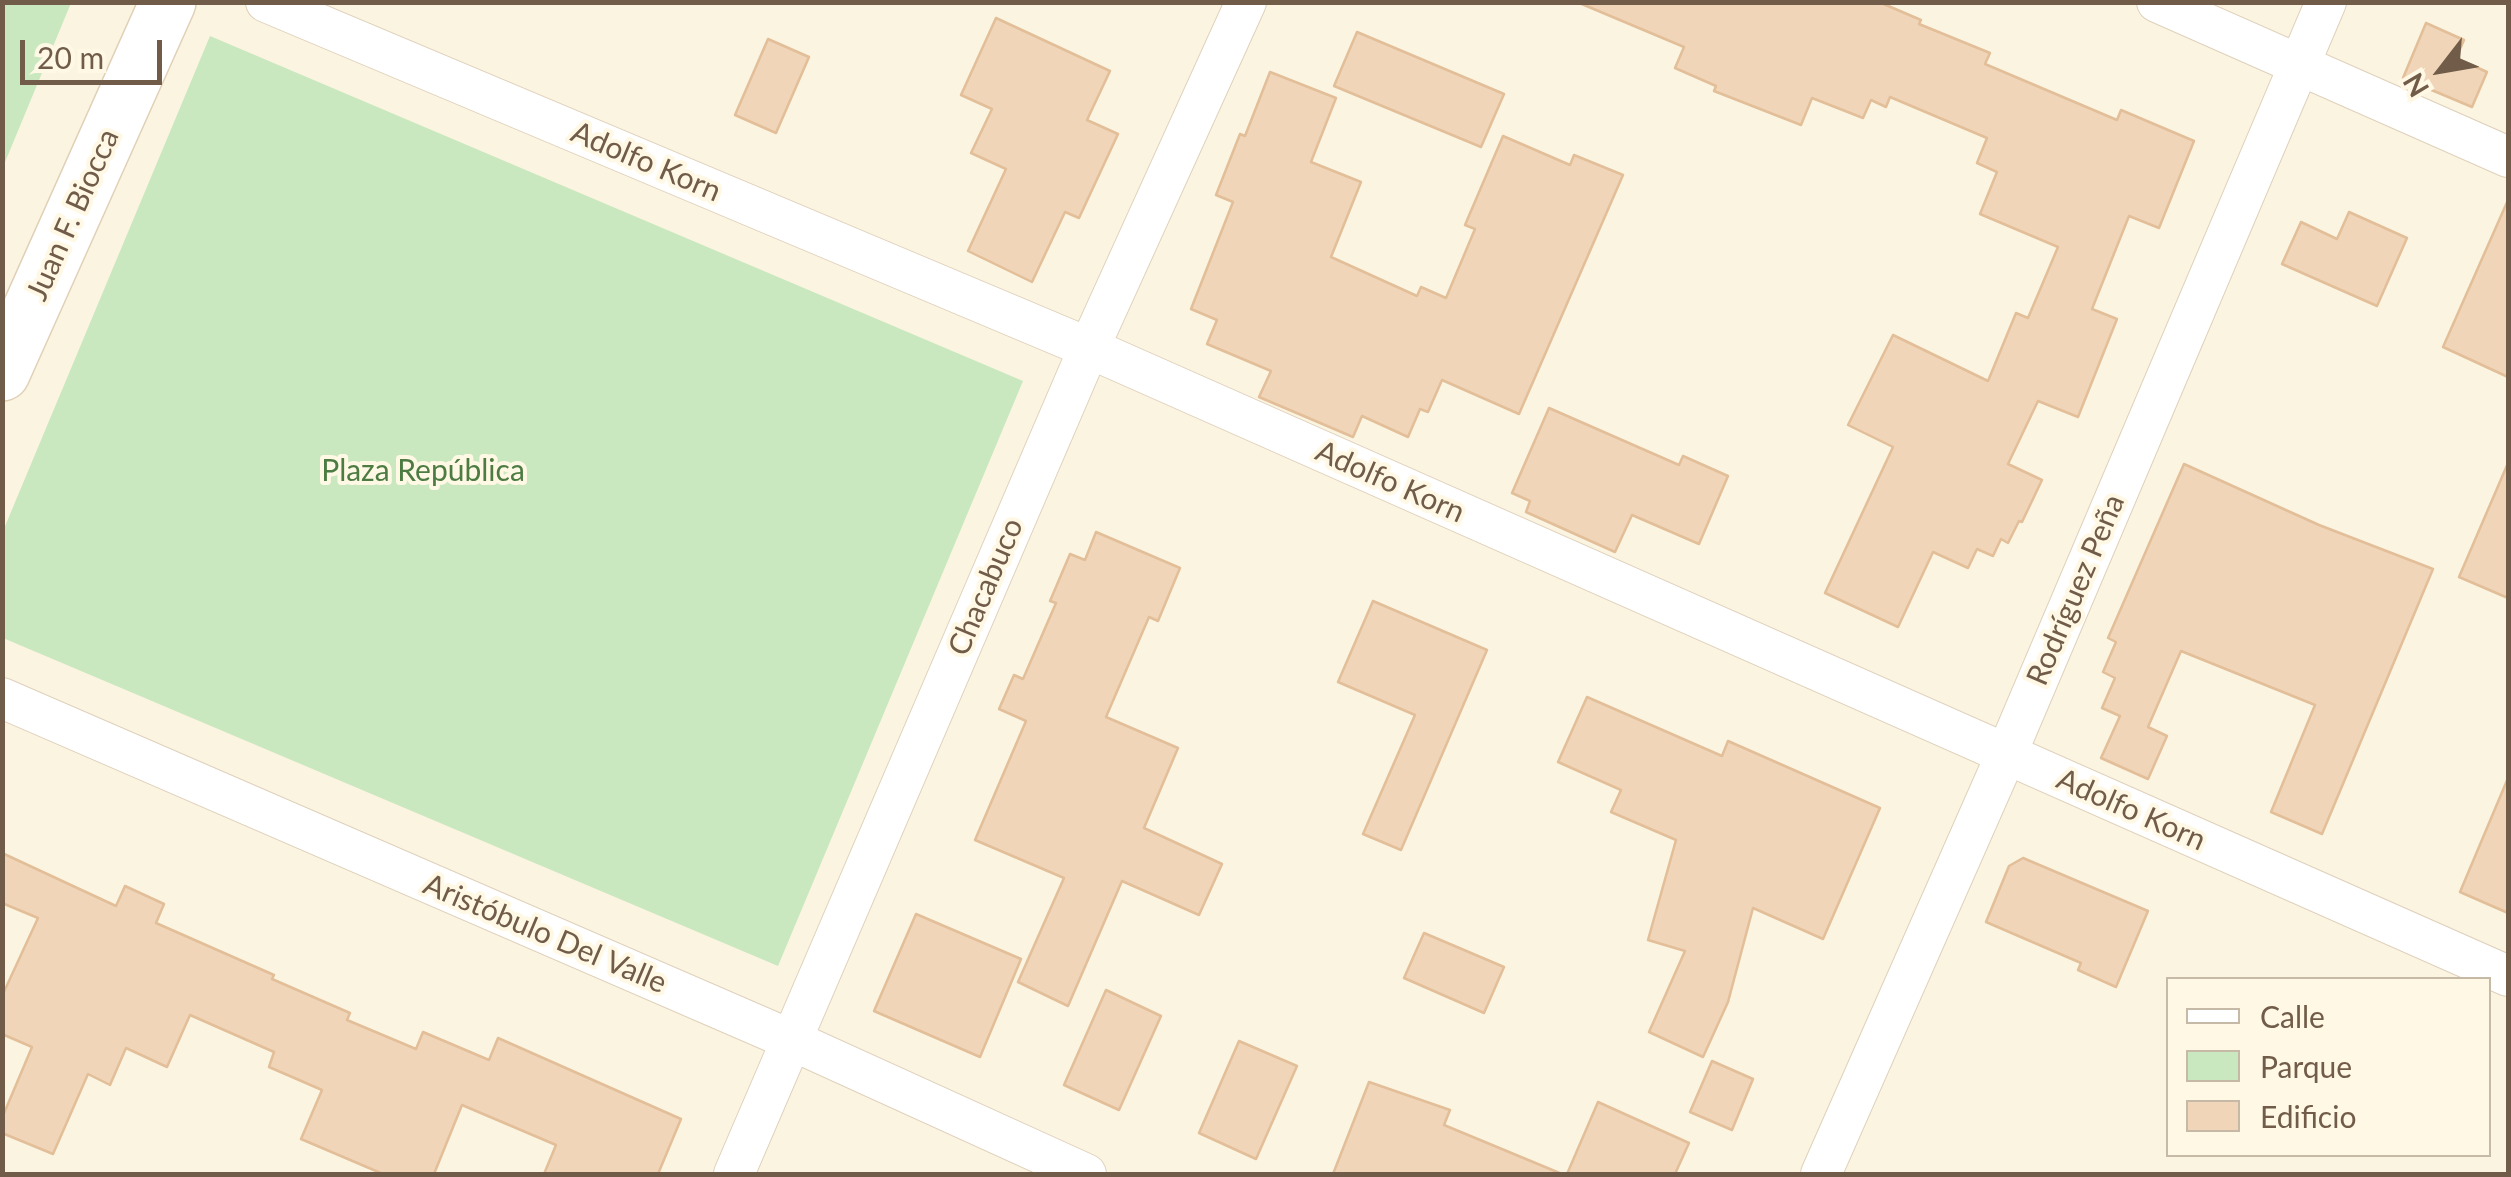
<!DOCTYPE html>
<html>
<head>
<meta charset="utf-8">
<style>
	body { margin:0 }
	#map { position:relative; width:2511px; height:1177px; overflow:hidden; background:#fbf4e0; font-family:Lato,sans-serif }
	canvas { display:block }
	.frame { position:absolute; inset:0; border:5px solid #705c48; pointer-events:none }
	.legend { position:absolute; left:2166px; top:977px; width:325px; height:180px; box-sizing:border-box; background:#fff8e5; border:2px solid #c6baa6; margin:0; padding:12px 18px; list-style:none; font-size:30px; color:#705c48 }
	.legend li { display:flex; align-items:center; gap:20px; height:50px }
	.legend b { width:50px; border:2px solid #c6baa6 }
	.north { position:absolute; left:2391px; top:20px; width:100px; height:100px; -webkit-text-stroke:8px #fff8e5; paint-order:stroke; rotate:239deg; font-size:28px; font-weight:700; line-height:40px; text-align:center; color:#705c48 }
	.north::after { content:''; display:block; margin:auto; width:35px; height:45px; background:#705c48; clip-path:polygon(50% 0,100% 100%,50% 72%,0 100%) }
	.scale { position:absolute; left:20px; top:40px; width:142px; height:45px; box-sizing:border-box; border:5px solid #705c48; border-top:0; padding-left:12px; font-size:30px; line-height:35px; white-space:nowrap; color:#705c48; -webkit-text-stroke:8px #fff8e5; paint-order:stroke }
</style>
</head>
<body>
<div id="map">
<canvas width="2511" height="1177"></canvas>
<div class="frame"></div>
<ul class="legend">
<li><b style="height:12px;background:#fff"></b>Calle</li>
<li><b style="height:28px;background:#cae8bf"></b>Parque</li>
<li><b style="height:28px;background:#f0d5b8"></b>Edificio</li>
</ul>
<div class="north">N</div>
<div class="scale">20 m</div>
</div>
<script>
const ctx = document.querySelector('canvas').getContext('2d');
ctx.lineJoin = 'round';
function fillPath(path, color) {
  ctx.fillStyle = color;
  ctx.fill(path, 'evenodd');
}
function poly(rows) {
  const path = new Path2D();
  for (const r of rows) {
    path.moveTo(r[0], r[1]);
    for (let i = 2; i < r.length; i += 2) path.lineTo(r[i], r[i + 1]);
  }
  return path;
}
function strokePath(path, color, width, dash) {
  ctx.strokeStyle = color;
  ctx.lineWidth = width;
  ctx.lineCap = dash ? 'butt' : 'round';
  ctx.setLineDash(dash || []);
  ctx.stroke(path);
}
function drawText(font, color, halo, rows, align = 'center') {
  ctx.font = font + ' Lato,sans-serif';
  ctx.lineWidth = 8;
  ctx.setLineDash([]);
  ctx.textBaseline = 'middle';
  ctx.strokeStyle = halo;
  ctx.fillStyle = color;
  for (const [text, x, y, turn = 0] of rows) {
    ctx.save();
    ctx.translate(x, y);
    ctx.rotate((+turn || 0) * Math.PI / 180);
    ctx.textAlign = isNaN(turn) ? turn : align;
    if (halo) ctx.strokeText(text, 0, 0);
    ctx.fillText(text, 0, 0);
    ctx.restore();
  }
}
fillPath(poly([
	[3,2,71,3,3,167,2,3],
	[210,36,1023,381,778,966,3,638,3,531]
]), '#cae8bf');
const building = poly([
	[1577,2,1879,2,1921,20,1919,24,1990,53,1985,64,2117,120,2121,110,2194,141,2159,228,2129,216,2092,309,2117,319,2078,417,2038,401,2008,464,2042,480,2022,522,2019,521,2008,543,2001,539,1993,556,1977,549,1968,568,1933,552,1898,627,1825,593,1893,447,1848,425,1893,335,1988,381,2016,313,2028,318,2058,247,1980,214,1997,172,1977,163,1987,138,1890,97,1886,107,1871,100,1863,118,1812,98,1801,125,1714,91,1716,86,1675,68,1684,47,1577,2],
	[996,18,1110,71,1087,120,1118,134,1079,218,1065,212,1032,282,968,251,1006,169,971,153,992,109,961,95,996,18],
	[2426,23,2464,40,2456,58,2487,72,2472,107,2403,78,2426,23],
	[1357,32,1504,94,1481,147,1334,86,1357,32],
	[768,39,809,57,776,133,735,115,768,39],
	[1270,72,1336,98,1311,162,1361,182,1331,257,1417,296,1421,287,1446,298,1475,229,1465,225,1503,136,1570,165,1574,155,1623,175,1519,414,1442,380,1428,412,1420,409,1408,437,1362,416,1353,437,1259,397,1271,371,1207,344,1217,320,1191,309,1233,202,1216,195,1240,134,1245,136,1270,72],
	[2508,200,2508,377,2443,347,2508,200],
	[2349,212,2407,238,2377,306,2282,264,2301,222,2337,239,2349,212],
	[1549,408,1679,465,1683,456,1728,476,1699,544,1632,515,1615,552,1526,512,1530,501,1512,493,1549,408],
	[2508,463,2508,598,2459,577,2508,463],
	[2184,464,2319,525,2433,569,2322,834,2271,812,2315,705,2181,651,2148,727,2167,736,2148,779,2101,758,2120,716,2102,708,2115,678,2103,672,2116,642,2108,638,2184,464],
	[1096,532,1180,568,1158,621,1149,617,1106,717,1178,748,1144,828,1222,864,1199,915,1122,881,1068,1006,1018,982,1064,878,975,840,1026,721,999,709,1014,675,1023,679,1056,603,1050,601,1070,554,1085,560,1096,532],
	[1373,601,1487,650,1401,850,1363,834,1415,715,1338,682,1373,601],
	[1587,697,1722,756,1728,741,1880,808,1823,939,1753,908,1728,1002,1703,1057,1649,1032,1685,951,1648,940,1676,840,1611,812,1621,790,1558,762,1587,697],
	[2508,778,2508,913,2460,892,2508,778],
	[2,853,116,906,125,886,164,904,156,923,274,975,272,979,350,1013,347,1020,416,1049,423,1032,489,1060,498,1038,681,1119,658,1174,544,1174,556,1145,462,1105,434,1174,383,1174,301,1139,322,1090,269,1067,274,1052,190,1015,167,1067,126,1048,110,1085,88,1074,53,1154,2,1133,2,1118,32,1047,2,1034,2,996,38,918,2,903,2,853],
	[2023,858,2148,911,2116,987,2078,970,2081,963,1986,922,2009,866,2023,858],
	[916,914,1021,959,980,1057,874,1011,916,914],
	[1424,933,1504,967,1484,1013,1404,978,1424,933],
	[1106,990,1161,1016,1119,1110,1064,1085,1106,990],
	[1239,1041,1297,1066,1256,1159,1199,1133,1239,1041],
	[1712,1061,1753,1079,1732,1130,1690,1112,1712,1061],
	[1369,1082,1450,1110,1444,1125,1562,1174,1333,1174,1369,1082],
	[1598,1102,1689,1143,1675,1174,1567,1174,1598,1102]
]);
fillPath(building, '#f0d5b8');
strokePath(building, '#e2be99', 2.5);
const street = poly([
	[266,2,1089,348,2508,976],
	[2157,2,2508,157],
	[2,698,789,1039,1086,1174],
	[734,1174,1089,348,1246,2],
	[1821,1174,2006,755,2326,2]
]);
const secondary = poly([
	[2,373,168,2]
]);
strokePath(street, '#dfd1bc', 42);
strokePath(secondary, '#e0d0b7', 58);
strokePath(street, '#fff', 40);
strokePath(secondary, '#fff', 55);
drawText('30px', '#705c48', '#fff8e5', [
	["Adolfo Korn",646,162,23],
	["Juan F. Biocca",73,215,-66],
	["Adolfo Korn",1390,482,24],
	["Chacabuco",986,587,-67],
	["Rodríguez Peña",2076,590,-67],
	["Adolfo Korn",2131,810,24],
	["Aristóbulo Del Valle",545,934,23]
]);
drawText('30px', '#4d7c43', '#fff8e5', [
	["Plaza República",423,471]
]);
</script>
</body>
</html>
